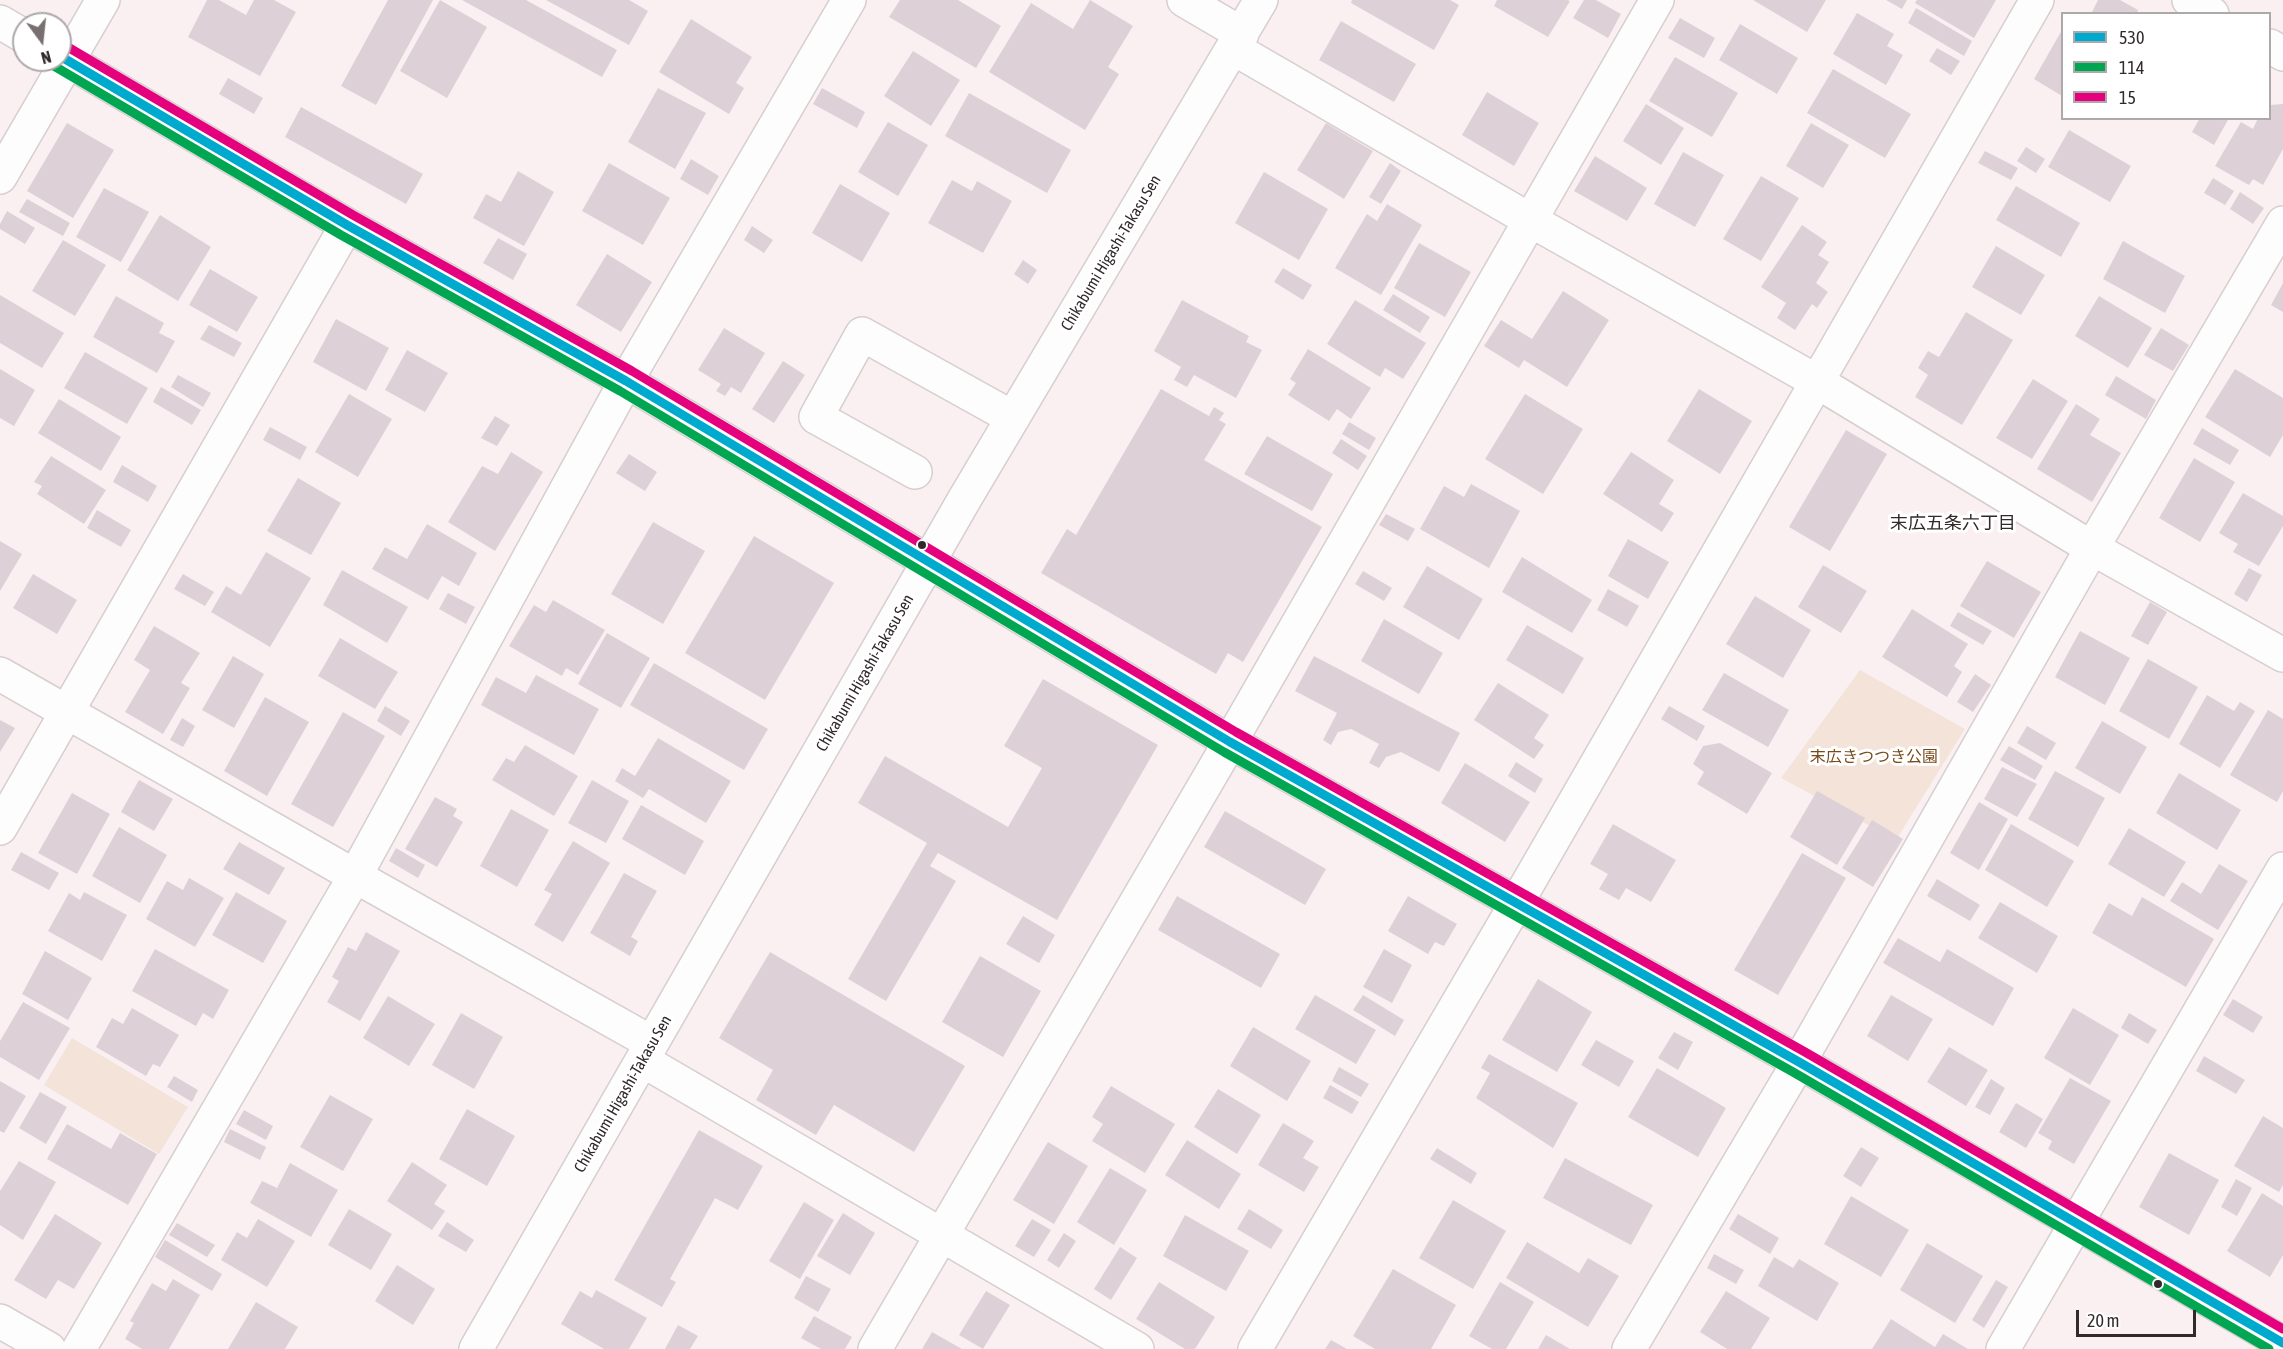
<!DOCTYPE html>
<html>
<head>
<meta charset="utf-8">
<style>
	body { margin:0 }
	#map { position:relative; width:2283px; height:1349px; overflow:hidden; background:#faf0f2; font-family:"Asap Condensed",sans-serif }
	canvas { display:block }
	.legend { position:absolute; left:2061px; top:12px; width:210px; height:108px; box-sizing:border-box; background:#fff; border:2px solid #ada9aa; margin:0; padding:8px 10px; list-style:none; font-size:18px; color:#31292a }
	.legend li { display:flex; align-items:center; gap:12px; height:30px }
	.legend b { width:30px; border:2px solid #ada9aa }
	.north { position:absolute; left:12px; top:12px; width:60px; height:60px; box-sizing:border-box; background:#fff; border:2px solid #ada9aa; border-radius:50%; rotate:165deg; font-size:16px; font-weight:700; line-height:24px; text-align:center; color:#31292a }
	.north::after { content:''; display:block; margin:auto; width:21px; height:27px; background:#776f70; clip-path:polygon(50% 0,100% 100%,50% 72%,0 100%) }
	.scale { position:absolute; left:2076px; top:1310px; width:120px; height:27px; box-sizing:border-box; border:3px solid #31292a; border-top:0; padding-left:8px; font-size:18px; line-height:21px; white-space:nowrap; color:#31292a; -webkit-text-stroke:4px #fff; paint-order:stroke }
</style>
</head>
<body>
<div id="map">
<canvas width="2283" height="1349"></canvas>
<ul class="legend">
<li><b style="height:8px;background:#00a9ce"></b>530</li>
<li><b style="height:8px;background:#00a651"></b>114</li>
<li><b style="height:8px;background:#e5007d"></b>15</li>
</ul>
<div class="north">N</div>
<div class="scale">20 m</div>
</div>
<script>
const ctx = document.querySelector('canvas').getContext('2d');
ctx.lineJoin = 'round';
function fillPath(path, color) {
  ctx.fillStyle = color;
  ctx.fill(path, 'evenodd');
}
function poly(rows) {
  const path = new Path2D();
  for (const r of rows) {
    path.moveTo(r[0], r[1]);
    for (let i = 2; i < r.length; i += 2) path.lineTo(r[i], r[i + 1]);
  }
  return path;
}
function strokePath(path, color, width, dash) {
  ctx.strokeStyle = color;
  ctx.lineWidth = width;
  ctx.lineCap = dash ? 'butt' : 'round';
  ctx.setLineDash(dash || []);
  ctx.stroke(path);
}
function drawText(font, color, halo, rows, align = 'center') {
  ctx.font = font + ' "Asap Condensed","Noto Sans JP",sans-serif';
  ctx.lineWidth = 6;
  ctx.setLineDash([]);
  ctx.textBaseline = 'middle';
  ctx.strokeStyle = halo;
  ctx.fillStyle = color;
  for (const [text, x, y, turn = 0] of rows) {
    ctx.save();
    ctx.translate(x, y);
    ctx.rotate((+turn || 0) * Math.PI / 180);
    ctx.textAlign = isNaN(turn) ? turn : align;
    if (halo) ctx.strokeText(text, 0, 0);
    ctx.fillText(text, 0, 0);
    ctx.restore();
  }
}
fillPath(poly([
	[1860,670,1965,729,1896,840,1781,778],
	[72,1038,188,1107,159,1154,44,1085]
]), '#f4e3d9');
fillPath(poly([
	[207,0,219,0,246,15,254,0,274,0,296,12,260,76,188,37],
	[388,0,433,0,376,105,341,86],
	[440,0,487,27,447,98,400,71],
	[462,0,526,0,617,50,602,77],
	[546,0,629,0,648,11,629,45],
	[900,0,958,0,1001,26,976,68,889,17],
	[1090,0,1133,26,1108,67,1119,74,1085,130,989,72,1031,3,1073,29],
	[1352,0,1450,0,1459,5,1434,50,1351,3],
	[1497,0,1567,0,1570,1,1548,37,1494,6],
	[1584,0,1596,0,1621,14,1608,38,1573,18],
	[1753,0,1826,0,1807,32],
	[1886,0,1907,0,1902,9],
	[1917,0,1996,0,1974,38,1915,3],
	[2098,0,2120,0,2138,10,2137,14,2091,14],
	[1916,8,1972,41,1964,56,1908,23],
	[1857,13,1894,34,1887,46,1903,55,1886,85,1833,54],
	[1680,18,1715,38,1704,58,1668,38],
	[691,19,752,57,736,83,744,88,729,114,659,72],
	[1341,21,1416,64,1394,102,1319,60],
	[1740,24,1798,58,1777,94,1719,60],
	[2062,30,2062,96,2034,79],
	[1937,48,1960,61,1951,75,1929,61],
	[913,51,960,80,931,126,884,96],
	[1675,57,1738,93,1712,137,1649,101],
	[1833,69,1911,114,1885,158,1807,113],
	[228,78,263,98,254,114,219,94],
	[658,88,706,113,675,169,628,142],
	[822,88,865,112,857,128,813,104],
	[1487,92,1539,123,1514,166,1462,135],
	[969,93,1071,150,1047,193,945,136],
	[1646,104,1684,128,1661,165,1623,141],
	[2283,104,2283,149,2263,185,2253,179,2249,185,2215,166,2241,122,2253,129,2258,118,2270,118,2270,105],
	[301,107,423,174,406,204,285,137],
	[2200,118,2229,118,2214,145,2192,132],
	[888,122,928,145,898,196,858,172],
	[67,123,114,150,73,218,27,191],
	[1326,123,1373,151,1344,199,1297,170],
	[1811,123,1849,145,1823,188,1786,166],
	[2069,130,2131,166,2110,202,2048,167],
	[2026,147,2045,159,2036,173,2017,161],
	[1985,151,2018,168,2011,180,1978,163],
	[1683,152,1724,175,1695,227,1654,204],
	[1595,156,1647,188,1627,221,1574,191],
	[691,159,719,176,708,195,680,179],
	[609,163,670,198,643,245,582,211],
	[1390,163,1401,171,1381,204,1369,197],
	[518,171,554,192,524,246,473,218,486,194,501,202],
	[1264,172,1328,209,1299,260,1235,223],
	[1761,176,1799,198,1761,261,1723,239],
	[2213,178,2234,191,2225,205,2204,193],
	[952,180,972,191,977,181,1012,201,983,253,928,223],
	[840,184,890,213,862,262,812,233],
	[2016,186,2080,223,2061,257,1996,220],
	[104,188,149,212,121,262,76,237],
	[2240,192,2264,208,2253,224,2230,209],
	[27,199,70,223,63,236,19,212],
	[1387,204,1422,225,1381,295,1335,268,1367,214,1377,221],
	[7,211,35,228,25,244,0,229,0,224],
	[160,215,211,247,178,301,127,270],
	[1802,225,1827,242,1818,255,1829,262,1816,283,1828,292,1817,308,1812,304,1795,330,1777,318,1786,303,1761,287],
	[752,226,773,240,764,253,744,240],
	[498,238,527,254,513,280,483,263],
	[63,240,106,265,75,316,32,291],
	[2123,241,2185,276,2165,313,2103,279],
	[1419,243,1471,272,1445,317,1394,288],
	[1996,246,2045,275,2021,315,1972,287],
	[607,254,652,282,621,332,576,305],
	[1023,260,1037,270,1028,284,1014,274],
	[1283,268,1312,285,1303,300,1274,282],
	[210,269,258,297,237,332,189,305],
	[2283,283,2283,312,2271,305],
	[1563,291,1609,320,1567,387,1524,360,1519,368,1484,346,1501,320,1532,339],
	[1393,294,1430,317,1420,333,1383,310],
	[0,295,64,333,42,368,0,343],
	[116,296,164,323,159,333,175,341,157,373,93,337],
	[2099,296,2152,328,2128,368,2075,336],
	[1182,300,1249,336,1246,342,1262,350,1236,398,1194,375,1187,387,1174,380,1181,367,1154,351],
	[1355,300,1426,343,1403,379,1385,368,1380,377,1327,344],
	[1966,312,2013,340,1962,425,1915,397,1928,375,1918,368,1928,351,1939,357],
	[336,319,389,348,366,391,313,362],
	[209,325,242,343,234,357,200,339],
	[724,328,765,353,741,393,731,387,725,396,716,391,721,384,698,370],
	[2161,328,2189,345,2173,371,2144,355],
	[1308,349,1371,388,1351,419,1337,409,1329,421,1288,395,1296,383,1290,379],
	[407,350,448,373,425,412,385,390],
	[85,352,148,388,127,424,64,388],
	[783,361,805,375,774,423,752,409],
	[0,369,35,390,14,426,0,418],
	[2235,369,2283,398,2283,435,2270,457,2205,417],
	[178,375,211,393,203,407,171,387],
	[2116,376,2156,400,2146,419,2105,395],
	[2033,379,2068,401,2032,459,1996,438],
	[161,387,201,410,192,425,153,402],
	[1161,389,1209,416,1214,407,1224,413,1219,420,1226,424,1204,460,1322,527,1243,662,1228,653,1216,674,1041,573,1067,529,1076,535],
	[1699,389,1752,421,1720,474,1667,441],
	[349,394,392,419,358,477,315,452],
	[1525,394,1583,429,1543,494,1485,459],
	[59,399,121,437,101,471,38,433],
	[2076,404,2100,419,2090,435,2121,453,2092,502,2037,469],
	[495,416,510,425,497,446,481,438],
	[1349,422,1376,438,1369,450,1342,434],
	[270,427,307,447,300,460,263,440],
	[2202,428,2239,450,2230,465,2193,444],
	[1846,430,1887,454,1830,551,1789,527],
	[1267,436,1333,474,1312,511,1244,474],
	[1341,439,1367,456,1358,470,1332,453],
	[511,452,543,472,495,551,448,522,482,466,498,474],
	[1631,452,1674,480,1659,504,1674,513,1662,532,1603,494],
	[629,454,657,472,645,491,616,473],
	[51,456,106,490,84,524,37,494,42,486,34,482],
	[2194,458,2235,482,2200,542,2159,518],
	[122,465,157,486,148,502,113,482],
	[298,478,341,503,311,555,267,531],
	[1471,484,1520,511,1489,568,1420,529,1444,486,1464,497],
	[2243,493,2283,516,2283,526,2259,566,2233,552,2238,544,2219,533],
	[97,510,131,530,121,547,87,528],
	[1386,514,1415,529,1408,541,1379,525],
	[653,522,705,551,663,624,611,594],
	[427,524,477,553,459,586,442,576,428,600,372,569,385,547,407,559],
	[754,536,834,583,765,700,685,653],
	[1628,539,1669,562,1648,599,1608,576],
	[0,541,22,554,0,591],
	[266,552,311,578,270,647,211,612,226,586,241,595],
	[1522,557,1592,600,1572,633,1502,592],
	[1987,561,2041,592,2014,638,1960,606],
	[1823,565,1867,591,1841,633,1798,607],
	[1427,566,1483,599,1459,640,1403,607],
	[2249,568,2262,575,2247,602,2234,594],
	[342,570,408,607,387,643,323,605],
	[1363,571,1392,588,1384,601,1355,584],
	[33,574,77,600,57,634,13,608],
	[183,574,214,592,205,606,174,589],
	[1608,589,1639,606,1627,627,1597,610],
	[448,593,475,607,466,624,439,609],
	[1755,596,1811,630,1783,678,1726,644],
	[553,600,605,630,578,675,566,668,562,676,509,646,534,605,546,612],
	[2150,602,2167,612,2148,645,2131,636],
	[1912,609,1968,644,1954,666,1962,672,1947,697,1882,657],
	[1958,612,1992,631,1983,645,1950,626],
	[1384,619,1443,653,1419,694,1361,661],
	[1527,625,1584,658,1563,694,1506,660],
	[154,626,200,653,181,683,190,688,163,734,125,712,150,670,134,660],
	[2080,631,2130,658,2105,705,2055,677],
	[607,633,650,658,621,708,578,684],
	[340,638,398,672,375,709,318,676],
	[233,656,264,674,234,728,202,710],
	[1314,656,1460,733,1439,772,1401,752,1386,757,1379,768,1369,763,1379,744,1351,729,1338,732,1331,745,1323,740,1337,713,1295,691],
	[2148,659,2198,687,2169,739,2119,711],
	[654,663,768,729,744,770,630,705],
	[1724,673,1789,710,1768,747,1702,710],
	[1975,674,1991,685,1973,712,1957,702],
	[536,675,599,709,574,755,481,705,496,677,526,693],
	[1043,679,1158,745,1057,920,938,853,930,866,956,881,886,1001,848,979,927,843,858,803,885,756,1008,827,1042,768,1004,746],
	[1498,683,1549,715,1534,738,1544,745,1534,759,1474,720],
	[2207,695,2234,711,2240,702,2255,711,2220,768,2179,744],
	[265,697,309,722,267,796,224,771],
	[385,706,410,721,401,736,377,721],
	[1669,706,1705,726,1697,741,1661,719],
	[2268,710,2283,719,2283,791,2277,802,2230,775],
	[343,712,385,736,333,827,291,804],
	[182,718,195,726,183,747,170,740],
	[0,720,15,728,0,752],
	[2102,721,2147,747,2120,794,2075,768],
	[2027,726,2056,743,2046,760,2017,743],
	[658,738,731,781,706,823,649,789,643,798,615,781,622,768,635,776],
	[1720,743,1772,773,1747,814,1697,784,1704,772,1693,764,1703,746],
	[525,745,578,776,554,816,492,780,506,758,514,762],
	[2009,746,2043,766,2035,780,2000,760],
	[1516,762,1543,779,1535,793,1508,776],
	[1465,763,1530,802,1505,842,1441,803],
	[2002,767,2037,784,2017,817,1984,799],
	[2055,771,2105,798,2078,847,2028,819],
	[2179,773,2241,810,2217,850,2156,813],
	[139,780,173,799,154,831,121,812],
	[592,780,629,801,606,843,568,823],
	[1817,791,1865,818,1837,865,1790,837],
	[72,793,110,814,77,874,38,853],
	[435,797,457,809,453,816,463,822,437,867,405,849],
	[1979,802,2008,819,1979,870,1950,853],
	[641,805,704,841,685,875,622,839],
	[511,809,549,830,517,887,480,866],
	[1225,811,1326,869,1305,905,1204,847],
	[1872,820,1903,839,1873,887,1842,868],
	[1613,824,1676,860,1651,902,1626,888,1619,900,1599,889,1608,874,1590,864],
	[2011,824,2074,861,2047,907,1985,870],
	[119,827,167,855,140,903,92,876],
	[2129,828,2186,862,2164,897,2108,864],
	[573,841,610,863,563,942,534,925,552,894,544,890],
	[239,842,285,868,269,895,223,869],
	[396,848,425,865,418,878,389,861],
	[21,852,59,873,49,890,11,870],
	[1802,853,1846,878,1778,995,1734,970],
	[2219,864,2248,881,2218,930,2170,901,2182,882,2201,894],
	[624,873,657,891,631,937,638,941,630,956,590,933],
	[189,878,224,898,195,947,146,919,167,881,183,890],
	[1937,879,1980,905,1970,921,1927,896],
	[84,892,127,915,102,961,48,931,69,893,80,900],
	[236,892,287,921,263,963,212,935],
	[1177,896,1280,954,1261,988,1158,930],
	[1408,896,1457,924,1444,946,1435,942,1428,954,1388,931],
	[2142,897,2214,939,2186,987,2092,933,2109,903,2132,916],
	[2000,902,2058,936,2037,973,1978,938],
	[1023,916,1055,935,1039,963,1006,944],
	[366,932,400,951,360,1021,327,1002,339,981,332,977,348,947,356,951],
	[1898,938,1940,962,1947,949,2014,988,1993,1026,1883,963],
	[155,949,229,990,213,1019,203,1013,196,1026,132,991],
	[1384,949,1412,965,1392,1003,1363,987],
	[45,951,92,978,68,1020,22,994],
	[770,952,965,1066,914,1152,834,1105,816,1135,756,1100,773,1070,719,1038],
	[980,956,1041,991,1003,1057,942,1022],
	[1538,979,1592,1012,1557,1072,1502,1040],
	[1315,995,1376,1030,1356,1064,1295,1029],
	[1363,995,1404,1020,1395,1036,1353,1010],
	[1891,995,1933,1019,1908,1061,1867,1036],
	[388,996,435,1024,409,1066,363,1038],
	[2233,999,2263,1017,2253,1033,2223,1015],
	[23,1002,70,1028,39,1080,0,1057,0,1041],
	[132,1008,179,1035,160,1067,153,1064,146,1076,96,1047,112,1018,123,1024],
	[2073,1008,2119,1035,2090,1085,2044,1058],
	[461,1013,503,1037,474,1089,432,1065],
	[2129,1013,2157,1030,2148,1044,2121,1028],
	[1253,1027,1311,1061,1287,1101,1230,1066],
	[1674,1032,1693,1042,1678,1070,1658,1058],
	[1596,1040,1634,1061,1619,1087,1581,1065],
	[1949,1047,1988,1070,1966,1106,1927,1082],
	[1489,1054,1578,1103,1553,1148,1476,1098,1490,1073,1481,1068],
	[2204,1056,2245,1080,2236,1094,2196,1071],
	[1339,1067,1369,1084,1361,1097,1332,1081],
	[1657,1068,1726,1108,1698,1157,1628,1117],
	[174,1076,198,1090,192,1102,167,1087],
	[2070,1078,2111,1101,2074,1164,2048,1149,2052,1141,2038,1133],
	[1991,1079,2005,1088,1990,1115,1975,1107],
	[0,1081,26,1096,4,1133,0,1131],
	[1330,1085,1359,1102,1352,1114,1323,1098],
	[1111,1086,1175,1124,1145,1173,1092,1141,1103,1124,1092,1117],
	[1218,1089,1261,1115,1237,1154,1194,1127],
	[40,1092,67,1107,46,1144,19,1128],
	[330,1095,373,1119,343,1171,300,1147],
	[2016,1103,2043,1119,2026,1148,1999,1132],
	[467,1109,515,1136,487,1186,439,1159],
	[244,1110,273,1126,266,1140,236,1124],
	[2263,1116,2283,1128,2283,1185,2279,1192,2234,1166],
	[1283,1123,1314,1141,1303,1158,1319,1167,1304,1192,1258,1165],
	[67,1124,111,1149,120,1133,157,1154,128,1205,47,1159],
	[230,1129,266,1147,260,1160,224,1142],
	[699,1130,763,1166,738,1210,715,1198,670,1279,676,1282,662,1307,614,1280],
	[1187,1140,1241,1174,1219,1209,1165,1175],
	[1048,1142,1088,1166,1054,1224,1013,1200],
	[1861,1147,1879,1158,1861,1187,1843,1176],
	[1437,1148,1477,1173,1471,1184,1430,1159],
	[2169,1153,2219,1180,2189,1235,2139,1207],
	[1565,1158,1653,1205,1631,1245,1543,1198],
	[19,1161,56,1182,23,1240,0,1225,0,1191],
	[412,1162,447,1185,434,1204,445,1211,432,1230,387,1201],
	[290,1163,338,1190,311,1237,250,1203,262,1181,277,1188],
	[1110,1168,1147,1190,1114,1245,1077,1222],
	[2236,1179,2252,1188,2237,1216,2221,1207],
	[2262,1193,2283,1206,2283,1255,2270,1277,2227,1251],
	[1851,1196,1909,1230,1881,1277,1824,1244],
	[1453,1200,1506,1231,1473,1289,1419,1258],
	[804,1202,834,1220,800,1279,769,1261],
	[349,1209,392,1234,371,1270,328,1245],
	[1249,1209,1283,1230,1271,1249,1237,1229],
	[843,1213,875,1233,850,1275,817,1256],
	[55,1214,102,1243,74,1289,58,1280,46,1299,14,1280],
	[1738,1214,1779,1238,1770,1254,1729,1229],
	[1185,1215,1249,1251,1226,1291,1163,1256],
	[258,1219,295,1241,267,1287,221,1260,237,1232,247,1238],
	[1032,1219,1051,1230,1034,1257,1015,1246],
	[447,1222,474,1240,466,1252,438,1236],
	[177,1223,215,1245,207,1257,169,1235],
	[1064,1233,1076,1241,1059,1268,1047,1260],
	[165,1240,222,1274,212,1291,155,1257],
	[1527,1242,1579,1273,1588,1258,1619,1276,1588,1327,1506,1278],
	[1927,1243,1983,1276,1955,1323,1900,1290],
	[1120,1247,1137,1258,1111,1300,1094,1289],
	[1714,1254,1744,1270,1736,1284,1707,1268],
	[1774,1257,1793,1268,1799,1259,1839,1283,1817,1321,1758,1286],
	[397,1265,435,1289,413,1325,375,1301],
	[1393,1269,1456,1305,1431,1349,1375,1349,1353,1336],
	[806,1276,831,1289,818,1312,794,1298],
	[173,1279,200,1295,169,1349,142,1349,125,1339,134,1323,130,1321,152,1283,166,1291],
	[1996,1280,2008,1287,1984,1328,1972,1320],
	[1159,1282,1215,1317,1195,1349,1185,1349,1136,1319],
	[1500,1282,1534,1302,1506,1349,1492,1349,1469,1336],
	[596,1290,647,1318,629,1349,604,1349,561,1324,580,1291,592,1298],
	[986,1291,1010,1305,983,1349,959,1335],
	[1726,1291,1770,1318,1751,1349,1727,1349,1700,1332],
	[256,1302,298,1327,285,1349,228,1349],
	[814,1316,852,1337,845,1349,821,1349,801,1338],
	[1891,1319,1935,1347,1943,1334,1968,1349,1872,1349],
	[678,1325,698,1336,690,1349,665,1349],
	[932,1332,962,1349,922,1349],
	[1546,1335,1570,1349,1538,1349],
	[1331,1340,1347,1349,1325,1349]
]), '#ddd1d7');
const minor = poly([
	[1184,0,1242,34],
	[2189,0,2212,14],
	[0,22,24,36],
	[2270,46,2283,54],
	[1233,48,1530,220,1816,381,2092,548,2283,655],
	[60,56,347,225,626,381,1230,742,1799,1062,2283,1343],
	[0,177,103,0],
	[915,472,816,417,862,334,1013,418],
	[0,674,355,876,652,1043],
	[0,828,347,225],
	[642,1060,1137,1349],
	[0,1321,49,1349],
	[79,1349,355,876,626,381,849,0],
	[476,1349,964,500,1261,0],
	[875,1349,1230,742,1657,0],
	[1255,1349,1516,904,2037,0],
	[1629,1349,1799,1062,2092,548,2283,223],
	[2003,1349,2283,869]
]);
strokePath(minor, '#d6cecf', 36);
strokePath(minor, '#fefdfd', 33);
strokePath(poly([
	[60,56,347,225,626,381,1230,742,1799,1062,2283,1343]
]), '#00a9ce', 9);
strokePath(poly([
	[54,66,341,235,620,391,1224,752,1793,1072,2269,1349]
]), '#00a651', 9);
strokePath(poly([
	[66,46,353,215,632,371,1236,732,1805,1052,2283,1329]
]), '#e5007d', 9);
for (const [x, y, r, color] of [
	[922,545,5,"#31292a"],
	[2158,1284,5,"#31292a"]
]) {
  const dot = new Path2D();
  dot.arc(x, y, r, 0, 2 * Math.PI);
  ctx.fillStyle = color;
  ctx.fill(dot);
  strokePath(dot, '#fff', 2);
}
drawText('16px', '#31292a', '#fff', [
	["Chikabumi Higashi-Takasu Sen",1111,253,-59],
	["Chikabumi Higashi-Takasu Sen",865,673,-60],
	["Chikabumi Higashi-Takasu Sen",623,1094,-60]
]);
drawText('16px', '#784b1b', '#fff', [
	["末広きつつき公園",1874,757]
]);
drawText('18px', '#31292a', '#fff', [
	["末広五条六丁目",1953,523]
]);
</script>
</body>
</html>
